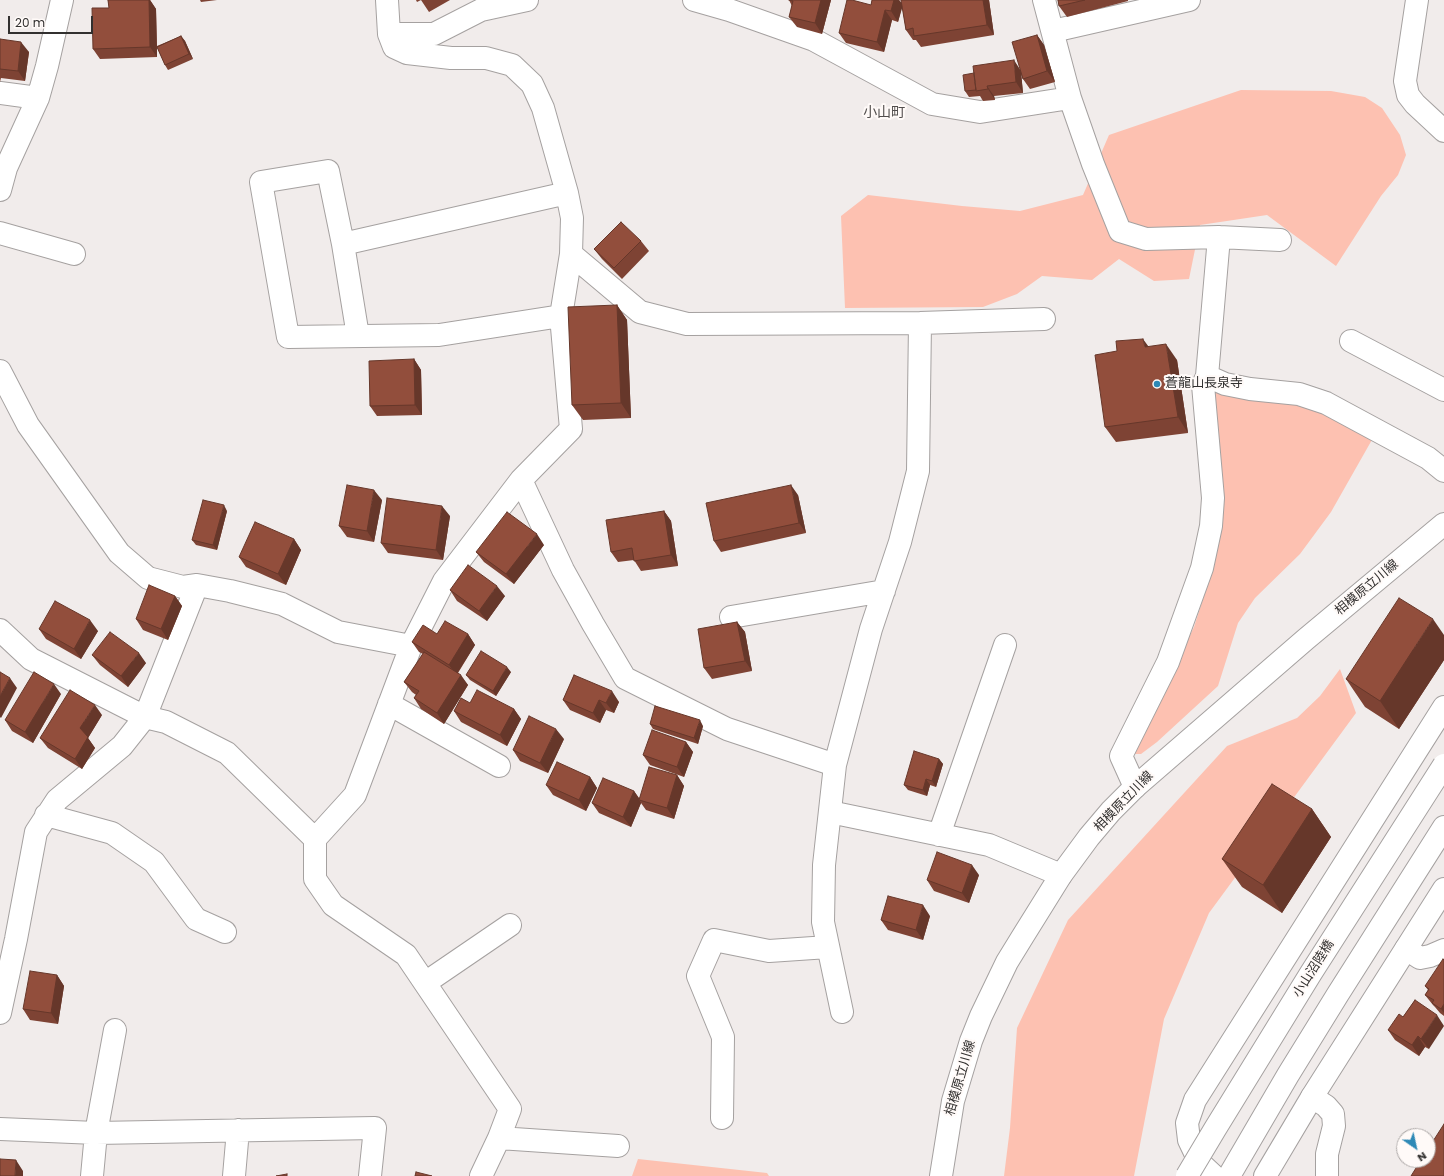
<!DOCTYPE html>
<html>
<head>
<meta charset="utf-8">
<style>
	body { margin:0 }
	#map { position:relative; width:1444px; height:1176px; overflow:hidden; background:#f1eceb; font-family:Poppins,sans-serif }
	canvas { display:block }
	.north { position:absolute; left:1396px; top:1128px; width:40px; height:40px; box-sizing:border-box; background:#fffaf8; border:1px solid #ada9a8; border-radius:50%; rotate:146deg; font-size:11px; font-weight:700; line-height:16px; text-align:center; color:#32302f }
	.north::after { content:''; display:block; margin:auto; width:14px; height:18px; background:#2e89b6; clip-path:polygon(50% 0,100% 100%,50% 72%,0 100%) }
	.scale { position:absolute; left:8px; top:16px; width:85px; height:18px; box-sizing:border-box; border:2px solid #32302f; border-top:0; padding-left:5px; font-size:12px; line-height:14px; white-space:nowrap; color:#32302f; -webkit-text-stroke:3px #fffaf8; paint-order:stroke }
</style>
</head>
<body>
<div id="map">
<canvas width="1444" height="1176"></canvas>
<div class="north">N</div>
<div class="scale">20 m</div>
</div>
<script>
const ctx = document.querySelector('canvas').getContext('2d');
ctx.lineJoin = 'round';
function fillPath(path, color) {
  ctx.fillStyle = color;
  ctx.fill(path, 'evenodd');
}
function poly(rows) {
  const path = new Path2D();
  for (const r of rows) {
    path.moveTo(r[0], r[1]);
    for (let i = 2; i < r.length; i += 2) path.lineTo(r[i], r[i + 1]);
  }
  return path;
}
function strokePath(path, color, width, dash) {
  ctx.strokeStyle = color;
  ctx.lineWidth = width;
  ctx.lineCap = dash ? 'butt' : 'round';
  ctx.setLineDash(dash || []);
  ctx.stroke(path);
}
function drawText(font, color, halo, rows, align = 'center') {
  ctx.font = font + ' Poppins,"Noto Sans JP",sans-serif';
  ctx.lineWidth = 4;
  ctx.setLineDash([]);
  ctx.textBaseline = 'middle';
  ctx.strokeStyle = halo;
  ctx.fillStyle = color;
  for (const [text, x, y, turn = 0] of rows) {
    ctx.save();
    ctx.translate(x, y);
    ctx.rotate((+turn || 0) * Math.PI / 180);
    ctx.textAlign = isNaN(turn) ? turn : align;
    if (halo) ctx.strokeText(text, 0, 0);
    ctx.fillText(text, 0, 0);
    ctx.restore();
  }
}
fillPath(poly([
	[1241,90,1331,91,1365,97,1382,108,1400,135,1406,155,1398,175,1381,196,1336,266,1267,215,1200,225,1189,279,1154,281,1119,259,1092,280,1042,276,1017,294,983,307,845,308,841,216,868,195,962,206,1020,211,1083,195,1109,135],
	[1212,386,1309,403,1373,438,1331,512,1300,554,1255,598,1238,623,1218,686,1157,742,1141,754,1131,754,1194,627,1210,577],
	[1340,669,1356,713,1209,913,1164,1019,1134,1176,1004,1176,1010,1128,1017,1028,1068,920,1227,746,1297,718,1320,696],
	[638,1159,767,1173,769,1176,632,1176]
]), '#fdc1b1');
const minor = poly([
	[694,0,729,10,814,40,932,104,980,112,1070,98,1044,0],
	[1417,0,1405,81,1408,95,1415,104,1444,131],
	[1053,31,1189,0],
	[389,34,434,34,481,10,527,0],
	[0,93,38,98],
	[1070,98,1093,164,1120,231,1146,239,1219,237,1280,240],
	[0,190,6,168,38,98,47,66,62,0],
	[0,233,74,254],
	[343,244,358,336],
	[571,254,640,312,687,324,920,323,1044,319],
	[561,316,439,335,288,337,261,182,328,171,343,244,567,193],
	[1351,341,1444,390],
	[0,371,28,425,119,553,148,578,183,587,197,585,230,591,282,604,338,632,411,646],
	[1207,376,1225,384,1250,389,1299,394,1326,403,1428,458,1444,471],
	[521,480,563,570,593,624,625,678,727,729,835,765,824,865,823,922,842,1012],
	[731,617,884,591],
	[0,630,31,659,145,717,197,585],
	[389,704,499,766],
	[835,765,871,629,900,542,918,471,920,323],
	[1135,787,1121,756,1168,662,1202,568,1211,526,1213,498,1203,385,1207,376,1219,237],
	[830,812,989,845,1061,875],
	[46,815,112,833,154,862,196,919,225,932],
	[939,835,1005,645],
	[315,839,315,879,333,905,406,955,510,1109,499,1138,481,1176],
	[1406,949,1420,958,1430,956,1444,950],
	[425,983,510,925],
	[0,1013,16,939,36,832,57,800,122,746,145,717,166,722,227,753,315,839,355,795,411,646,444,581,521,480,571,429,561,316,571,254,572,218,567,193,543,108,532,84,512,65,486,58,451,58,407,53,394,47,389,34,387,0],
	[1312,1097,1326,1106,1333,1114,1334,1126,1327,1154,1327,1176],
	[722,1118,723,1037,698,976,714,940,769,951,828,947],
	[0,1129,96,1133,375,1128,370,1176],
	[499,1138,618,1146],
	[92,1176,96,1133,115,1030],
	[234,1176,238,1130]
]);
const major = poly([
	[941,1176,953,1101,971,1041,981,1016,1007,962,1023,936,1061,875,1089,837,1111,811,1135,787,1306,639,1444,524],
	[1214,1176,1200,1163,1189,1140,1187,1123,1195,1100,1444,707],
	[1229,1176,1288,1075,1338,994,1444,827],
	[1265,1176,1312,1097,1444,889]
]);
strokePath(minor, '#a5a1a0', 24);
strokePath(major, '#a5a1a0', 24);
strokePath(minor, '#fff', 22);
strokePath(major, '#fff', 22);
const majorBridge = poly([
	[1187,1176,1215,1129,1311,973,1444,765]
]);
strokePath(majorBridge, '#a5a1a0', 24, []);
strokePath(majorBridge, '#fff', 22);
fillPath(poly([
	[108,0,150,0,156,9,157,46,181,36,185,41,193,59,168,70,165,65,157,47,157,57,100,59,93,49,109,8],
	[200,0,217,0,201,2],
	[416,0,450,0,429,12,421,0,417,2],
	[789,0,831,0,822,34,797,27,789,17,792,6],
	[872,0,899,0,902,4,989,0,994,35,921,47,916,40,913,40,906,30,902,6,898,22,892,20,884,52,846,43,839,33,871,5],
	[1058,0,1128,0,1128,1,1067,17,1059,6],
	[1037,35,1044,45,1055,82,1030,89,1023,79,1021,74,1023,93,994,96,995,100,983,101,980,96,969,97,965,91,1020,70],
	[0,39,29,52,25,81,1,78,0,82],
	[641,241,649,251,622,279,602,259,594,249],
	[617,305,627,320,631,418,583,420,572,405],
	[1149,347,1177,360,1188,433,1116,442,1105,427,1117,351],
	[414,359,421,370,422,415,377,416,370,406],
	[798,495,806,533,721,552,714,541],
	[382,500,374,542,347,537,339,526],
	[227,511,217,550,196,545,192,540],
	[664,511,671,521,678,566,641,571,634,560,618,562,611,552],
	[450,516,443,560,388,553,381,543],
	[294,539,301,550,286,585,246,567,239,557],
	[544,545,514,584,484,562,476,552],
	[450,590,505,596,487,621,457,601],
	[175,596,182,606,168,640,143,630,136,619],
	[737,622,745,632,752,671,712,679,704,668],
	[39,629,98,631,81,659,46,639],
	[437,634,468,634,475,645,458,673,468,685,444,724,421,709,414,698,416,695,412,692,404,682,423,654,419,652,412,642],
	[1444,635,1444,660,1399,729,1365,707,1346,679],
	[92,655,146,663,128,687,100,665],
	[511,672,496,696,470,680,466,675],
	[574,675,619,702,614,713,606,710,600,723,570,710,563,700],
	[61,694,33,743,12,731,5,720],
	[470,703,514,709,521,719,507,746,461,722,454,711],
	[102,715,88,738,95,748,82,769,48,748,40,738],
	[650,724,703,726,698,744,653,729],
	[564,739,548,773,520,761,513,750],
	[686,742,693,752,684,777,650,765,643,755],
	[939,759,943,764,936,787,930,785,927,796,908,790,904,785],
	[677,775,684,786,674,819,646,810,641,803,631,827,599,813,592,803,634,791,639,798],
	[590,777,597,788,586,811,553,795,546,785],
	[1312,809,1331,837,1282,913,1242,887,1222,859],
	[979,875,969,903,934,891,927,880],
	[930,916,923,940,888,930,881,920],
	[1444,960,1444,1016,1440,1013,1435,1007,1433,1005,1425,995,1428,990,1425,986],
	[57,975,64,986,58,1024,30,1020,23,1009],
	[1415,1000,1429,1049,1425,1047,1419,1056,1395,1040,1388,1030,1403,1017]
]), '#7e4334');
fillPath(poly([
	[149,0,150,0,156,9,157,57,150,47],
	[821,0,831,0,822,34,815,23],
	[894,0,899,0,903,5,898,22,891,11],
	[983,0,989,0,994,35,987,25],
	[885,10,892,20,884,52,877,42],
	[1037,35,1044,45,1055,82,1047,71],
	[181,36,185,41,193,59,189,54],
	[21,42,29,52,25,81,18,71],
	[1014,60,1021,71,1023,93,1016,82],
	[987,86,994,96,995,100,988,89],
	[617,305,627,320,631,418,621,403],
	[1143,339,1154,354,1145,347],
	[1166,344,1177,360,1188,433,1178,417],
	[414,359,421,370,422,415,415,405],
	[791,485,798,495,806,533,799,523],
	[374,490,382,500,374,542,367,531],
	[224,505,227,511,217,550,213,545],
	[442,506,450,516,443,560,436,550],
	[664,511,671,521,678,566,671,555],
	[537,534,544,545,514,584,506,574],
	[294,539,301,550,286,585,278,574],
	[497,586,505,596,487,621,479,611],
	[175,596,182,606,168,640,161,629],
	[1433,619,1444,635,1444,660,1399,729,1380,701],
	[90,620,98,631,81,659,74,649],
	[737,622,745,632,752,671,745,661],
	[468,634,475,645,456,675,449,665],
	[139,653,146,663,128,687,121,676],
	[507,667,511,672,496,696,493,691],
	[461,675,468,685,444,724,437,713],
	[10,678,17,688,1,718,0,717,0,696],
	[54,684,61,694,33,743,25,732],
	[612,691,619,702,614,713,606,703],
	[599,700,606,710,600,723,593,713],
	[95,705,102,715,88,738,95,748,82,769,75,759,80,728],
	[514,709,521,719,507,746,500,735],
	[700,720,703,726,698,744,694,738],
	[556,729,564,739,548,773,540,763],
	[686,742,693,752,684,777,677,767],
	[939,759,943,764,936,787,932,781],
	[677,775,684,786,674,819,667,808],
	[590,777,597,788,586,811,579,800],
	[926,779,930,785,927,796,923,790],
	[634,791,640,800,639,800,641,803,631,827,623,817],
	[1312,809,1331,837,1282,913,1263,885],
	[972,865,979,875,969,903,962,893],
	[923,905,930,916,923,940,916,930],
	[57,975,64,986,58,1024,51,1013],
	[1444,1004,1444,1013,1441,1009],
	[1437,1015,1444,1026,1429,1049,1421,1039],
	[1418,1036,1425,1047,1419,1056,1412,1045],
	[16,1160,23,1171,23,1176,15,1176]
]), '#66372a');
const building = poly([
	[108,0,149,0,150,47,93,49,92,8,109,8,108,0],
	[789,0,821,0,815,23,789,17,793,1,789,0],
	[847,0,852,0,871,5,872,0,894,0,891,11,885,10,877,42,839,33,847,0],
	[901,0,983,0,987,25,914,36,913,28,906,30,901,0],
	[1058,0,1085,0,1059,6,1058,0],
	[1037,35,1047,71,1023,79,1012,42,1037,35],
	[181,36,189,54,165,65,157,47,181,36],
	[0,39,21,42,18,71,0,69,0,39],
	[1014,60,1016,82,987,86,988,89,976,91,973,66,1014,60],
	[974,73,976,90,965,91,963,75,974,73],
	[621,222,641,241,614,268,594,249,621,222],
	[617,305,621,403,572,405,568,307,617,305],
	[1143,339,1145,347,1166,344,1178,417,1105,427,1095,355,1117,351,1116,341,1143,339],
	[414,359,415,405,370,406,369,361,414,359],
	[347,485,374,490,367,531,339,526,347,485],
	[791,485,799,523,714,541,706,503,791,485],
	[387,498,442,506,436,550,381,543,387,498],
	[203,500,224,505,213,545,192,540,203,500],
	[664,511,671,555,634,561,632,548,611,552,606,520,664,511],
	[507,512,537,534,506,574,476,552,507,512],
	[255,522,294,539,278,574,239,557,255,522],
	[468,565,497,586,479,611,450,590,468,565],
	[149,585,175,596,161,629,136,619,149,585],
	[1399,598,1433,619,1380,701,1346,679,1399,598],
	[55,601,90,620,74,649,39,629,55,601],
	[445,621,468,634,449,665,412,642,423,625,437,634,445,621],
	[737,622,745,661,704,668,698,629,737,622],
	[110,632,139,653,121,676,92,655,110,632],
	[481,651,507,667,493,691,466,675,481,651],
	[424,652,461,675,437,713,414,698,419,691,404,682,424,652],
	[0,672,10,678,0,696,0,672],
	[34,672,54,684,25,732,5,720,34,672],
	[574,675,612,691,606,703,599,700,593,713,563,700,574,675],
	[70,690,95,705,80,728,88,737,75,759,40,738,70,690],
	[477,690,514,709,500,735,454,711,461,698,470,703,477,690],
	[655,706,700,720,694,738,650,724,655,706],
	[529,716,556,729,540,763,513,750,529,716],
	[652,730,686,742,677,767,643,755,652,730],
	[914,751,939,759,932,781,926,779,923,790,904,785,914,751],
	[557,762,590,777,579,800,546,785,557,762],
	[649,767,677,775,667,808,639,800,649,767],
	[603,778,634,791,623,817,592,803,603,778],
	[1272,784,1312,809,1263,885,1222,859,1272,784],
	[937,852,972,865,962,893,927,880,937,852],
	[888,896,923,905,916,930,881,920,888,896],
	[1443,959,1444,960,1444,1004,1441,1009,1432,1003,1434,1000,1425,995,1429,989,1425,986,1443,959],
	[30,971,57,975,51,1013,23,1009,30,971],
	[1415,1000,1437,1015,1421,1039,1418,1036,1412,1045,1388,1030,1399,1014,1403,1017,1415,1000],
	[1444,1124,1444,1176,1411,1176,1421,1160,1428,1160,1428,1149,1444,1124],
	[0,1159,16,1160,15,1176,0,1176,0,1159],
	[416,1172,432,1176,415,1176,416,1172],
	[287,1174,287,1176,276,1176,287,1174]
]);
fillPath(building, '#924e3c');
strokePath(building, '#66372a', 1);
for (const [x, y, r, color] of [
	[1157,384,4,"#2e89b6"]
]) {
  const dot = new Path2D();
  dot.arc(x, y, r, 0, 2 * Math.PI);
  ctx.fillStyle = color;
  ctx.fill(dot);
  strokePath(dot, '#fffaf8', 1.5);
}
drawText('13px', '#32302f', '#fffaf8', [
	["蒼龍山長泉寺",1165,384]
], 'left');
drawText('13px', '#32302f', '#fffaf8', [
	["相模原立川線",1367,588,-40],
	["相模原立川線",1124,802,-46],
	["小山沼陸橋",1314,969,-58],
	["相模原立川線",961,1078,-74]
]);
drawText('14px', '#524e4d', '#fffaf8', [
	["小山町",884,113]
]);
</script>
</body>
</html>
